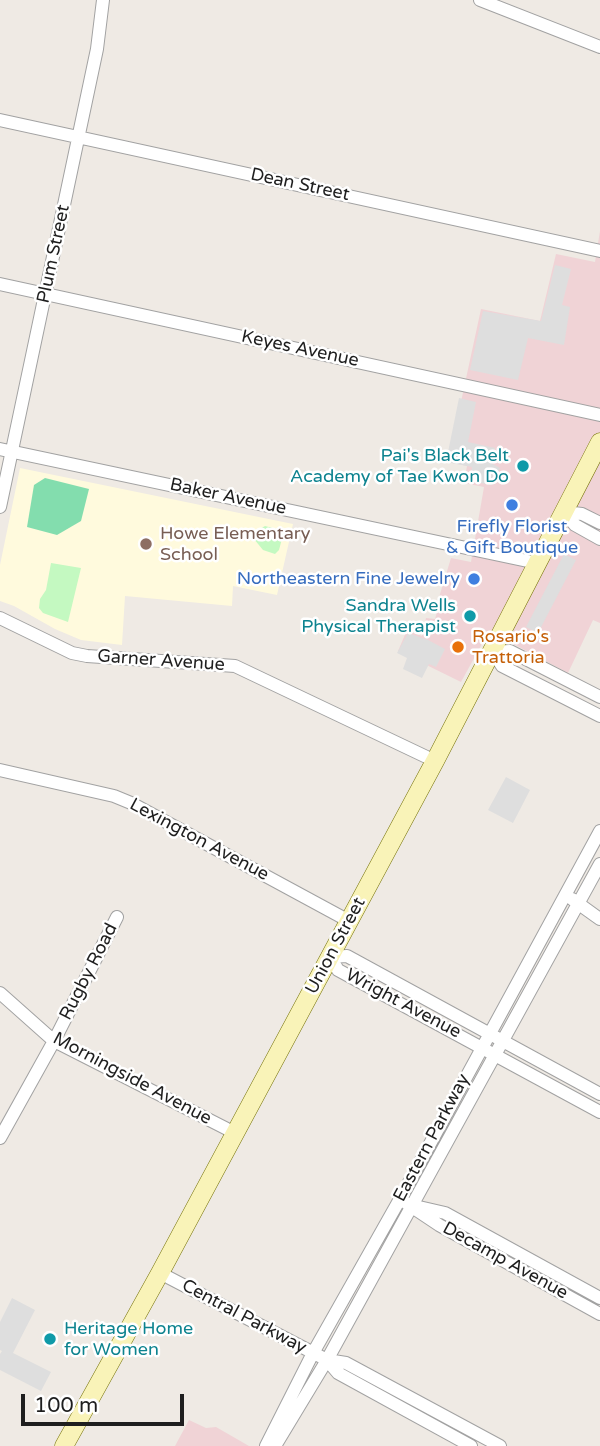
<!DOCTYPE html>
<html>
<head>
<meta charset="utf-8">
<style>
	body { margin:0 }
	#map { position:relative; width:600px; height:1446px; overflow:hidden; background:#efeae4; font-family:"Varela Round",sans-serif }
	canvas { display:block }
	.scale { position:absolute; left:21px; top:1394px; width:163px; height:32px; box-sizing:border-box; border:4px solid #1e1e1e; border-top:0; padding-left:9px; font-size:21px; line-height:24px; white-space:nowrap; color:#1e1e1e; -webkit-text-stroke:5px #fff; paint-order:stroke }
</style>
</head>
<body>
<div id="map">
<canvas width="600" height="1446"></canvas>
<div class="scale">100 m</div>
</div>
<script>
const ctx = document.querySelector('canvas').getContext('2d');
ctx.lineJoin = 'round';
function fillPath(path, color) {
  ctx.fillStyle = color;
  ctx.fill(path, 'evenodd');
}
function poly(rows) {
  const path = new Path2D();
  for (const r of rows) {
    path.moveTo(r[0], r[1]);
    for (let i = 2; i < r.length; i += 2) path.lineTo(r[i], r[i + 1]);
  }
  return path;
}
function strokePath(path, color, width, dash) {
  ctx.strokeStyle = color;
  ctx.lineWidth = width;
  ctx.lineCap = dash ? 'butt' : 'round';
  ctx.setLineDash(dash || []);
  ctx.stroke(path);
}
function drawText(font, color, halo, rows, align = 'center') {
  ctx.font = font + ' "Varela Round",sans-serif';
  ctx.lineWidth = 5;
  ctx.setLineDash([]);
  ctx.textBaseline = 'middle';
  ctx.strokeStyle = halo;
  ctx.fillStyle = color;
  for (const [text, x, y, turn = 0] of rows) {
    ctx.save();
    ctx.translate(x, y);
    ctx.rotate((+turn || 0) * Math.PI / 180);
    ctx.textAlign = isNaN(turn) ? turn : align;
    if (halo) ctx.strokeText(text, 0, 0);
    ctx.fillText(text, 0, 0);
    ctx.restore();
  }
}
fillPath(poly([
	[600,231,600,623,593,620,568,673,489,631,461,682,398,651,407,630,422,636,426,618,435,619,439,605,437,604,451,558,471,562,484,487,464,483,467,466,448,462,481,309,540,321,556,254,595,262],
	[189,1420,206,1428,216,1427,249,1446,175,1446]
]), '#f0d3d6');
fillPath(poly([
	[20,468,293,524,277,595,233,586,232,606,125,596,122,645,81,640,55,629,14,606,0,601,0,565]
]), '#fffadd');
fillPath(poly([
	[265,526,284,531,279,550,275,554,263,550,254,539,255,532],
	[51,563,81,568,68,622,43,613,39,608,40,599,46,590]
]), '#c4f9c1');
fillPath(poly([
	[45,478,89,489,81,521,57,535,27,527,34,485]
]), '#83ddae');
fillPath(poly([
	[555,265,571,269,562,305,570,307,564,345,528,338,518,380,470,370,483,311,541,321],
	[459,398,476,402,468,442,495,448,489,462,500,468,492,485,470,481,472,467,446,462],
	[564,554,576,560,538,633,526,627],
	[408,633,428,640,445,649,436,667,429,664,422,678,403,669,407,658,397,653],
	[506,777,530,790,513,823,488,810],
	[12,1298,35,1310,13,1353,51,1372,41,1391,0,1370,0,1354,2,1351,0,1350,0,1322]
]), '#dedede');
const minor = poly([
	[480,0,600,47],
	[0,120,600,251],
	[0,284,600,415],
	[0,449,537,563],
	[0,507,97,49,103,0],
	[564,512,575,525,600,539],
	[564,512,582,514,600,523],
	[0,618,72,653,87,656,235,666,435,761],
	[493,652,502,666,600,716],
	[493,652,510,651,600,697],
	[0,770,114,796,131,803,349,921],
	[572,899,600,919],
	[330,957,338,970,600,1112],
	[330,957,347,956,600,1094],
	[0,993,54,1041,235,1133],
	[0,1138,54,1041,117,917],
	[406,1203,439,1225,600,1314],
	[419,1207,445,1213,600,1298],
	[160,1273,327,1360,346,1363,500,1446],
	[327,1360,338,1373,471,1446],
	[266,1446,313,1353,400,1199,600,831],
	[275,1446,327,1360,600,864]
]);
const secondary = poly([
	[64,1446,160,1273,435,761,600,442]
]);
strokePath(minor, '#a2a2a2', 14);
strokePath(secondary, '#747106', 19);
strokePath(minor, '#fff', 12);
strokePath(secondary, '#f9f3b8', 18);
for (const [x, y, r, color] of [
	[523,466,7,"#0f9aa8"],
	[512,505,7,"#3f7fe0"],
	[146,544,7,"#8d6e63"],
	[474,579,7,"#3f7fe0"],
	[470,616,7,"#0f9aa8"],
	[458,647,7,"#e8710a"],
	[50,1339,7,"#0f9aa8"]
]) {
  const dot = new Path2D();
  dot.arc(x, y, r, 0, 2 * Math.PI);
  ctx.fillStyle = color;
  ctx.fill(dot);
  strokePath(dot, '#fff', 2.5);
}
drawText('18px', '#1e1e1e', '#fff', [
	["Dean Street",300,185,12],
	["Plum Street",54,254,-78],
	["Keyes Avenue",300,349,12],
	["Baker Avenue",228,497,12],
	["Garner Avenue",161,661,4],
	["Lexington Avenue",199,840,28],
	["Union Street",336,946,-62],
	["Rugby Road",89,972,-63],
	["Wright Avenue",403,1004,28],
	["Morningside Avenue",132,1079,28],
	["Eastern Parkway",432,1138,-62],
	["Decamp Avenue",505,1261,29],
	["Central Parkway",244,1317,28]
]);
drawText('18px', '#0d838f', '#fff', [
	["Pai's Black Belt",509,456],
	["Academy of Tae Kwon Do",509,477],
	["Sandra Wells",456,606],
	["Physical Therapist",456,627],
	["Heritage Home",64,1329,"left"],
	["for Women",64,1350,"left"]
], 'right');
drawText('18px', '#366cbe', '#fff', [
	["Firefly Florist",512,527],
	["& Gift Boutique",512,548],
	["Northeastern Fine Jewelry",460,579,"right"]
]);
drawText('18px', '#785e54', '#fff', [
	["Howe Elementary",160,534],
	["School",160,555]
], 'left');
drawText('18px', '#c56008', '#fff', [
	["Rosario's",472,637],
	["Trattoria",472,658]
], 'left');
</script>
</body>
</html>
